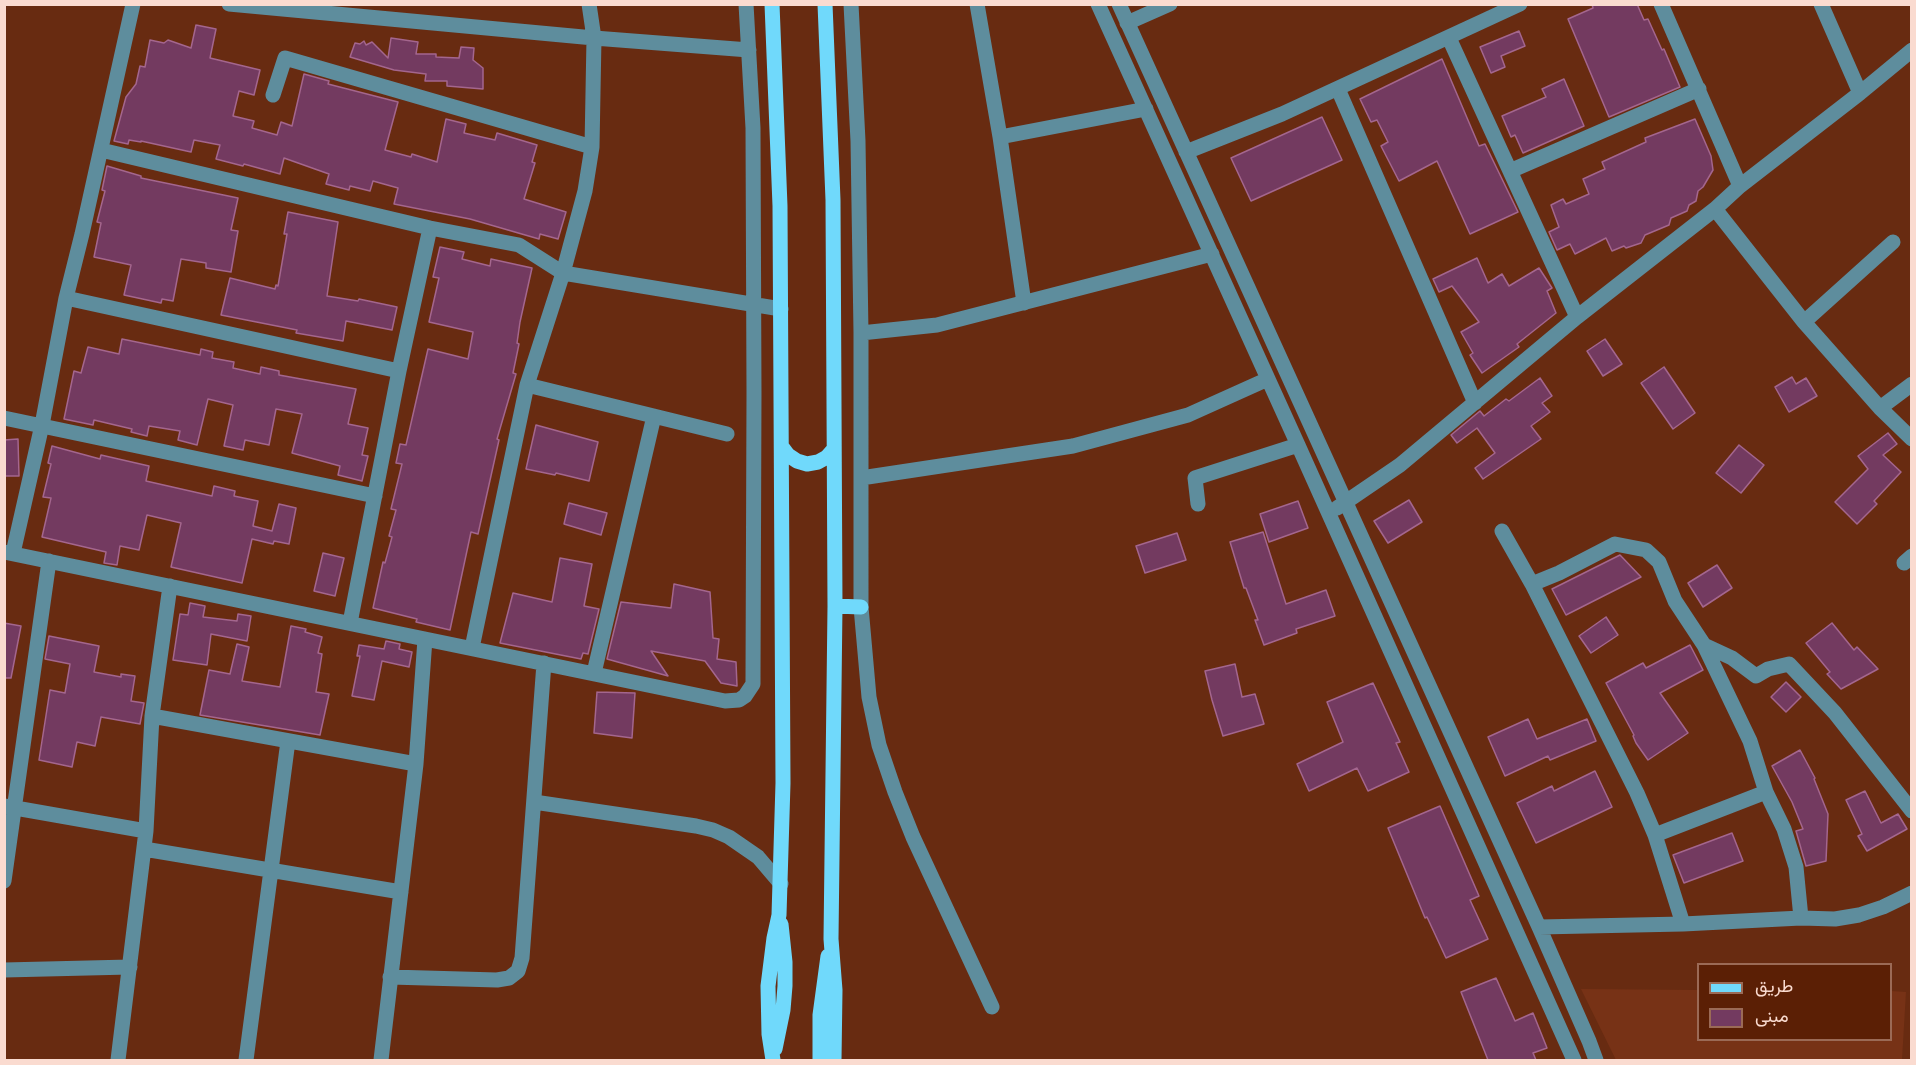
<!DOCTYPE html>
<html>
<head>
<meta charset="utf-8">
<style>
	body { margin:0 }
	#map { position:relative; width:1916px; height:1065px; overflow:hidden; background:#682b11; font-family:Helvetica,Vazirmatn,sans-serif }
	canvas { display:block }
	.frame { position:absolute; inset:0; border:6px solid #fadbd0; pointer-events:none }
	.legend { position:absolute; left:1697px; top:963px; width:195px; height:78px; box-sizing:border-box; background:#5b1f05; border:2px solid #9b6a56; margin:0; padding:8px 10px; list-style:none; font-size:18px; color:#fadbd0 }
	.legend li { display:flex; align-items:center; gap:12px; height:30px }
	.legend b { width:30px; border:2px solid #9b6a56 }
</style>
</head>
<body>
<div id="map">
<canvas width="1916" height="1065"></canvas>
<div class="frame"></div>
<ul class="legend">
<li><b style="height:8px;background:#70d9fb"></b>طريق</li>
<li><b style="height:16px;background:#733a60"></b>مبنى</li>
</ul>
</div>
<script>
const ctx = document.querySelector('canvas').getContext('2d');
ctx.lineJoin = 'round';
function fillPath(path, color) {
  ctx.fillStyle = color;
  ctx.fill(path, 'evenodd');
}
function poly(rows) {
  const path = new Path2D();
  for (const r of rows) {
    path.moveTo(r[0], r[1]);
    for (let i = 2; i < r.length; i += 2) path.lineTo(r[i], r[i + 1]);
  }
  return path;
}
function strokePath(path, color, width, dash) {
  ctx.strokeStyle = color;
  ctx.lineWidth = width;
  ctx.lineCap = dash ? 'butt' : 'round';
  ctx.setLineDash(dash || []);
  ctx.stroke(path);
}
fillPath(poly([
	[1581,989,1698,990,1698,1040,1890,1040,1891,991,1906,992,1902,1060,1616,1060]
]), '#773216');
const building = poly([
	[1592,4,1637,4,1644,20,1648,19,1662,50,1664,49,1680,87,1609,117,1568,19,1593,8,1592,4],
	[196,25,216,29,210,58,260,70,254,95,239,91,233,116,254,121,252,128,277,135,281,122,292,126,304,74,329,81,328,84,398,102,385,150,411,157,412,154,437,162,446,119,466,124,464,133,495,140,497,133,537,145,532,162,535,163,524,199,566,212,558,239,540,234,539,239,470,219,394,204,398,188,373,181,370,191,350,186,349,190,326,184,329,174,284,158,280,174,244,164,243,166,216,159,220,145,194,140,191,152,141,141,141,142,129,140,128,144,114,141,126,97,136,84,140,66,145,67,150,40,164,43,168,40,191,48,196,25],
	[1519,31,1525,46,1501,56,1505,67,1491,73,1480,47,1519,31],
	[391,38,418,42,416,54,436,54,436,57,459,58,461,47,474,48,473,60,483,68,483,89,447,86,447,81,425,81,426,74,394,70,350,57,355,43,360,44,364,41,366,45,372,42,388,58,391,38],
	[1442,59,1479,146,1485,144,1518,212,1470,234,1437,161,1399,181,1381,146,1388,142,1377,120,1371,122,1360,99,1442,59],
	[1564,79,1584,126,1523,153,1515,135,1511,137,1502,116,1546,97,1542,89,1564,79],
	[1322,117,1342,160,1251,201,1231,158,1322,117],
	[1695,119,1711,156,1713,170,1703,187,1698,191,1696,201,1689,205,1687,211,1671,218,1669,225,1645,235,1641,243,1626,248,1624,246,1612,251,1606,238,1575,254,1570,244,1557,250,1549,232,1559,227,1551,205,1563,199,1566,204,1589,194,1583,179,1605,169,1602,162,1646,142,1645,138,1695,119],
	[107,166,141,176,141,178,238,198,231,230,238,231,231,272,206,268,206,263,181,259,173,301,162,299,161,303,124,295,131,265,94,257,101,223,97,222,105,191,102,190,107,166],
	[288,212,338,222,327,296,358,301,359,299,397,307,392,330,346,321,343,341,296,333,297,330,221,315,230,278,275,289,276,285,278,286,287,234,284,234,288,212],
	[440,247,464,252,462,259,490,266,491,259,532,268,520,322,517,343,519,344,513,373,516,374,497,439,499,440,478,534,471,532,450,630,416,622,417,619,373,608,383,562,385,563,392,537,389,536,396,510,391,509,402,464,396,463,400,444,406,445,428,349,468,359,473,332,429,322,439,278,433,277,440,247],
	[1477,258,1488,283,1502,274,1509,286,1539,268,1552,288,1547,291,1556,313,1517,344,1519,347,1482,373,1470,355,1473,353,1461,332,1479,322,1452,286,1439,292,1433,279,1477,258],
	[122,339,200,355,201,349,213,352,212,358,234,362,233,368,260,374,261,367,279,371,279,375,356,389,348,424,368,428,362,455,368,456,362,481,338,475,340,466,292,453,302,414,276,409,269,445,245,440,243,450,224,446,233,405,208,399,197,445,178,440,180,431,149,426,147,436,131,432,132,429,94,420,93,425,64,419,74,371,81,373,88,347,119,354,122,339],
	[1605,339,1622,364,1603,376,1587,351,1605,339],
	[1664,367,1695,413,1673,429,1641,383,1664,367],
	[1792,377,1796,384,1806,378,1817,396,1789,412,1775,387,1792,377],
	[1540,378,1552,396,1542,403,1550,412,1531,426,1541,439,1483,479,1475,468,1495,453,1477,428,1457,443,1451,435,1480,411,1484,416,1506,399,1509,401,1540,378],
	[536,425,598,442,589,481,556,473,555,475,526,469,536,425],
	[1888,433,1897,444,1883,455,1901,472,1874,501,1877,504,1857,524,1835,502,1868,469,1858,456,1888,433],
	[18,439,19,476,4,476,4,440,18,439],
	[1739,445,1764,465,1741,493,1716,473,1739,445],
	[52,446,100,459,101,455,149,466,146,481,212,496,214,486,235,491,234,496,258,501,253,526,272,531,279,504,296,508,289,544,274,541,273,544,252,539,242,583,171,567,181,523,147,515,139,550,120,546,117,565,104,563,106,552,42,537,51,498,43,497,51,464,48,463,52,446],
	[1409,500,1422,522,1388,543,1374,521,1409,500],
	[1298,501,1308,528,1269,542,1260,514,1298,501],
	[569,503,607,513,601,535,564,524,569,503],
	[1263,532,1286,604,1326,590,1335,616,1296,629,1297,633,1264,645,1255,620,1258,620,1246,588,1244,588,1230,542,1263,532],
	[1177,533,1186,560,1145,573,1136,546,1177,533],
	[323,553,344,558,335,596,314,591,323,553],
	[1620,555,1641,577,1566,615,1552,589,1620,555],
	[560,558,592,564,584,606,599,609,588,654,583,653,581,659,500,643,513,593,552,602,560,558],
	[1717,565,1732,588,1703,607,1688,583,1717,565],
	[674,584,710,592,713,638,719,639,717,659,736,662,737,686,721,683,705,661,651,651,668,676,607,659,621,602,671,608,674,584],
	[190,603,205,606,203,617,237,621,238,614,251,616,247,641,211,634,207,665,173,660,180,614,188,615,190,603],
	[1606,617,1618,635,1591,653,1579,636,1606,617],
	[4,623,21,626,11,678,4,678,4,623],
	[1832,623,1854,650,1857,647,1878,669,1841,689,1827,674,1830,672,1806,643,1832,623],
	[291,626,306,629,305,632,322,637,318,653,322,654,316,692,329,694,320,735,200,715,209,670,230,674,237,644,249,647,242,681,280,687,291,626],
	[49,636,99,646,94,672,121,677,121,674,135,676,131,701,144,703,140,724,101,717,95,746,77,742,72,767,39,760,50,690,65,693,70,664,45,659,49,636],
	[386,641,400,644,399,649,412,652,409,667,382,661,374,700,352,696,360,656,357,656,359,645,384,649,386,641],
	[1690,645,1703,670,1660,693,1688,733,1648,760,1636,743,1633,736,1634,735,1606,683,1643,663,1646,668,1690,645],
	[1235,664,1242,697,1255,694,1264,724,1223,736,1212,700,1205,671,1235,664],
	[1786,682,1801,697,1786,712,1771,697,1786,682],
	[1373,683,1400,742,1396,743,1409,772,1368,791,1357,768,1309,791,1297,764,1343,742,1327,702,1373,683],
	[597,692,635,693,632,738,594,733,597,692],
	[1528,719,1537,739,1587,719,1596,741,1550,760,1548,756,1505,776,1488,737,1528,719],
	[1800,750,1815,778,1814,779,1828,814,1826,861,1806,866,1796,831,1803,829,1792,802,1772,766,1800,750],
	[1595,771,1612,807,1536,843,1517,803,1552,786,1554,791,1595,771],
	[1865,791,1881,823,1898,814,1907,829,1867,851,1858,836,1862,834,1846,800,1865,791],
	[1440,806,1479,896,1470,900,1488,939,1446,958,1427,917,1425,918,1388,828,1440,806],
	[1732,833,1743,861,1684,883,1673,855,1732,833],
	[1496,978,1515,1021,1533,1013,1547,1048,1533,1053,1536,1060,1488,1060,1461,992,1496,978]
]);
fillPath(building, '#733a60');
strokePath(building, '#a4668e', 1.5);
strokePath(poly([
	[229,4,594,38,749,50],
	[851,4,858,141,861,333,861,607,869,697,879,745,895,792,913,837,992,1007],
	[977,4,1000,137,1024,303],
	[1098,4,1298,445,1574,1060],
	[1119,4,1539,927,1589,1041,1596,1060],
	[1661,4,1740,186],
	[1821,4,1860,93],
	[1127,23,1170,4],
	[1449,38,1577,317],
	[1338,89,1475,403],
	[273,95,285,58,592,147],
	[1000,137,1146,109],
	[101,150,430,228,519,245,563,273,781,309],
	[1186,152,1282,114,1520,4],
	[1510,171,1699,89],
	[1715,209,1804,322,1880,408,1912,439],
	[66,298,399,371],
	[1804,322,1893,242],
	[861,333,937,325,1212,254],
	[527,385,727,434],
	[1880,408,1912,384],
	[4,418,375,496],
	[861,478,1073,446,1188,415,1268,379],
	[1198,504,1195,478,1298,445],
	[1337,508,1400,465,1577,317,1715,209,1740,186,1860,93,1912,50],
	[1502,531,1532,584,1637,793,1655,835,1683,924],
	[4,552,725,701,739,700,745,696,753,684,753,677,754,393,753,128,746,4],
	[13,553,42,425,66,298,82,234,133,4],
	[1904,563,1912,556],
	[1532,584,1559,573,1615,544,1646,550,1659,562,1675,601,1704,645,1750,741,1766,792,1784,829,1796,867,1801,918,1835,919,1859,915,1883,907,1912,893],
	[350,623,399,371,430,228],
	[1704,645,1732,658,1756,676,1768,669,1789,664,1835,713,1912,811],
	[472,648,527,385,563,273,585,191,592,147,594,38,589,4],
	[594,673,654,416],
	[152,716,416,764],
	[534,802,696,826,713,830,729,837,758,857,781,884],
	[4,806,146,831],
	[1655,835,1766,792],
	[144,849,401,892],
	[4,881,49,561],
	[1539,927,1683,924,1801,918],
	[4,970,130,967],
	[390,977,497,980,509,978,518,971,522,958,544,663],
	[118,1060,146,831,152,716,170,586],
	[246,1060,288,741],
	[381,1060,416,764,425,639]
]), '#5e8d9d', 15);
strokePath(poly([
	[772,4,780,206,783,783,779,915,774,938,768,986,769,1034,773,1060],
	[825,4,833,200,835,606,831,939,835,990,834,1060],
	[782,447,788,455,797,461,807,464,818,462,827,457,834,449],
	[835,606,861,607],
	[775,1049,783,1010,785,986,785,962,781,924],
	[820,1060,820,1015,828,956]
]), '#70d9fb', 15);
</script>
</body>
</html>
